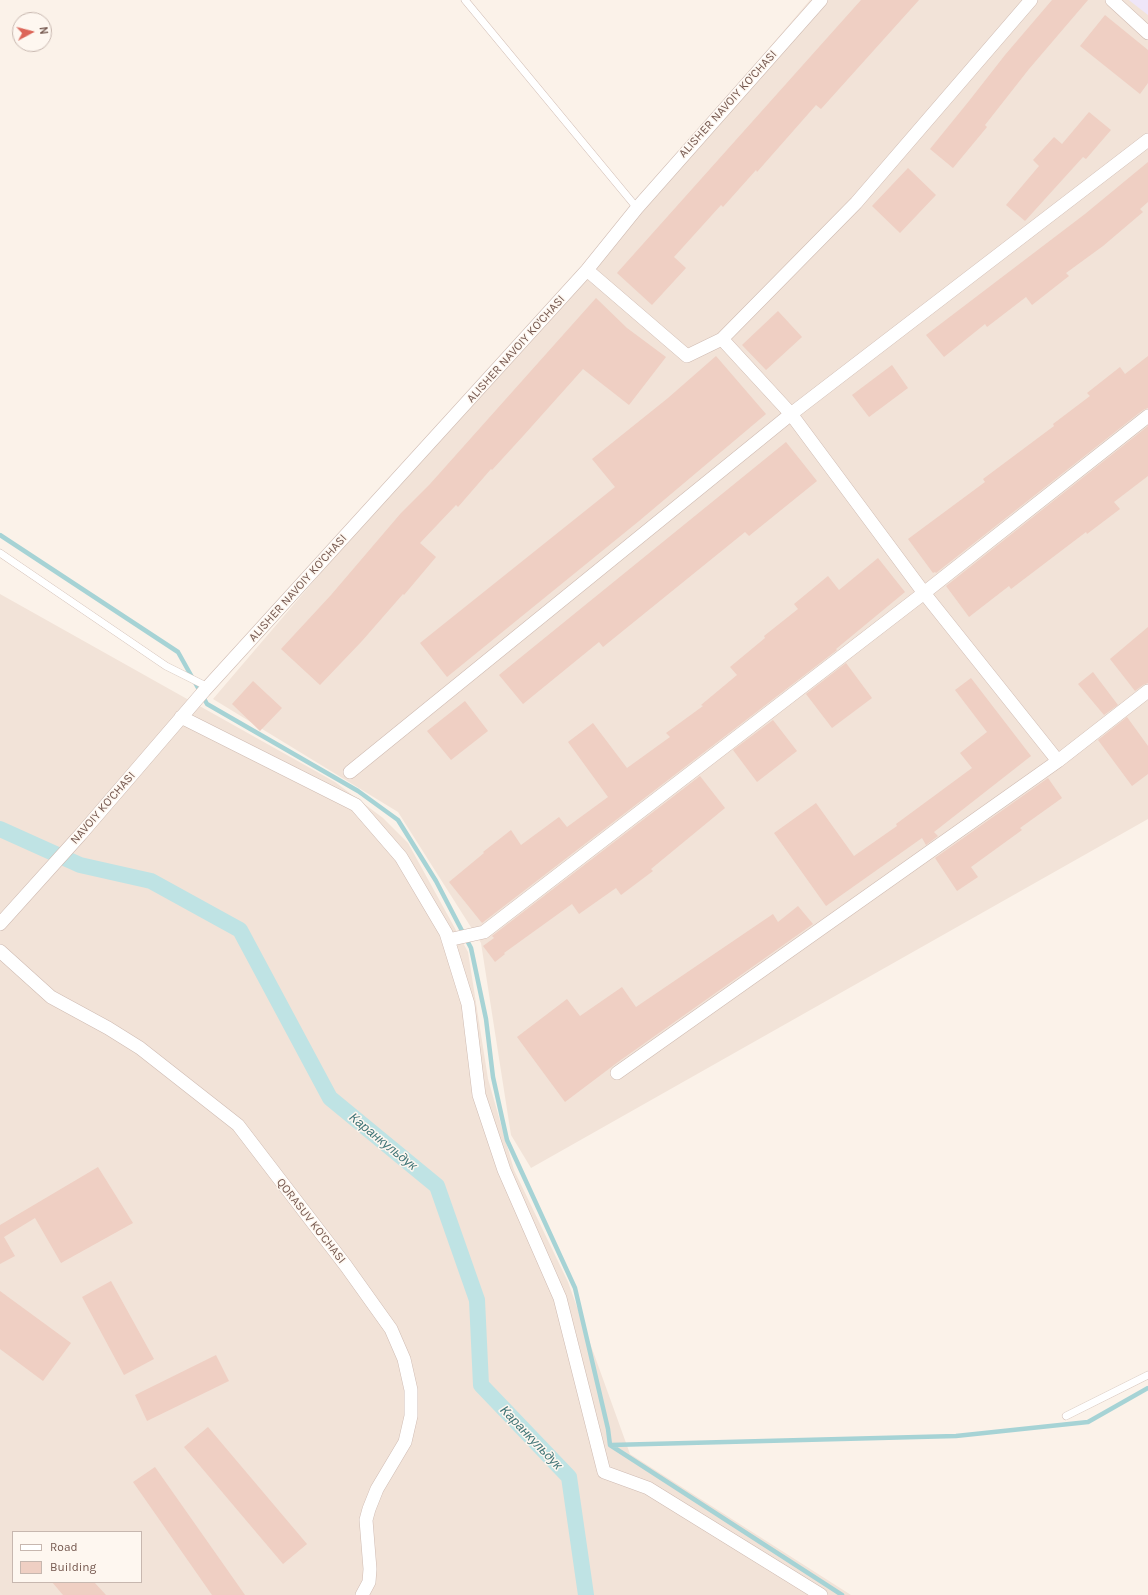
<!DOCTYPE html>
<html>
<head>
<meta charset="utf-8">
<style>
	body { margin:0 }
	#map { position:relative; width:1148px; height:1595px; overflow:hidden; background:#fbf2e9; font-family:Karla,sans-serif }
	canvas { display:block }
	.legend { position:absolute; left:12px; top:1531px; width:130px; height:52px; box-sizing:border-box; background:#fef7f0; border:1px solid #c7b7af; margin:0; padding:5px 7px; list-style:none; font-size:12px; color:#74574e }
	.legend li { display:flex; align-items:center; gap:8px; height:20px }
	.legend b { width:20px; border:1px solid #c7b7af }
	.north { position:absolute; left:12px; top:12px; width:40px; height:40px; box-sizing:border-box; background:#fef7f0; border:1px solid #c7b7af; border-radius:50%; rotate:83deg; font-size:11px; font-weight:700; line-height:16px; text-align:center; color:#74574e }
	.north::after { content:''; display:block; margin:auto; width:14px; height:18px; background:#dc6558; clip-path:polygon(50% 0,100% 100%,50% 72%,0 100%) }
</style>
</head>
<body>
<div id="map">
<canvas width="1148" height="1595"></canvas>
<ul class="legend">
<li><b style="height:5px;background:#fff"></b>Road</li>
<li><b style="height:11px;background:#efcfc3"></b>Building</li>
</ul>
<div class="north">N</div>
</div>
<script>
const ctx = document.querySelector('canvas').getContext('2d');
ctx.lineJoin = 'round';
function fillPath(path, color) {
  ctx.fillStyle = color;
  ctx.fill(path, 'evenodd');
}
function poly(rows) {
  const path = new Path2D();
  for (const r of rows) {
    path.moveTo(r[0], r[1]);
    for (let i = 2; i < r.length; i += 2) path.lineTo(r[i], r[i + 1]);
  }
  return path;
}
function strokePath(path, color, width, dash) {
  ctx.strokeStyle = color;
  ctx.lineWidth = width;
  ctx.lineCap = dash ? 'butt' : 'round';
  ctx.setLineDash(dash || []);
  ctx.stroke(path);
}
function drawText(font, color, halo, rows, align = 'center') {
  ctx.font = font + ' Karla,sans-serif';
  ctx.lineWidth = 3;
  ctx.setLineDash([]);
  ctx.textBaseline = 'middle';
  ctx.strokeStyle = halo;
  ctx.fillStyle = color;
  for (const [text, x, y, turn = 0] of rows) {
    ctx.save();
    ctx.translate(x, y);
    ctx.rotate((+turn || 0) * Math.PI / 180);
    ctx.textAlign = isNaN(turn) ? turn : align;
    if (halo) ctx.strokeText(text, 0, 0);
    ctx.fillText(text, 0, 0);
    ctx.restore();
  }
}
fillPath(poly([
	[810,0,1148,0,1148,819,531,1168,511,1135,481,943,398,812,213,699],
	[0,594,335,782,383,818,408,843,468,952,488,1079,514,1170,568,1282,630,1454,851,1595,0,1595],
	[13,1532,141,1532,141,1582,13,1582]
]), '#f2e3d8');
fillPath(poly([
	[1129,0,1148,0,1148,15,1130,1]
]), '#efe6f8');
strokePath(poly([
	[0,535,178,652,207,704,358,791,398,820,436,881,471,948,486,1019,493,1077,507,1140,575,1288,608,1429,610,1445,842,1595],
	[611,1445,956,1436,1088,1422,1148,1388]
]), '#a6d3d5', 4.5);
strokePath(poly([
	[0,829,80,865,151,881,240,930,330,1098,437,1186,477,1300,481,1385,569,1477,586,1595]
]), '#bfe3e4', 16);
fillPath(poly([
	[861,0,919,0,821,109,816,105,757,172,756,170,723,207,721,205,674,257,686,268,652,305,617,273],
	[1052,0,1088,0,1029,69,985,125,987,127,953,168,930,149,969,101,1005,55],
	[1105,15,1148,50,1148,83,1140,94,1080,46],
	[1089,112,1111,130,1086,159,1083,157,1025,221,1006,205,1039,166,1033,160,1054,137,1062,144],
	[1148,162,1148,202,1140,209,1143,212,1103,246,1066,273,1069,276,1032,305,1026,297,987,327,985,324,944,357,926,335,1085,214],
	[908,168,936,195,900,233,872,206],
	[596,298,627,328,666,357,629,405,583,369,524,435,492,470,491,469,458,507,456,505,420,543,436,557,404,595,403,594,362,641,320,685,281,649,331,595,401,513,430,484],
	[778,311,802,337,766,370,742,345],
	[716,356,766,414,639,521,447,677,420,643,615,487,592,459,668,398],
	[1148,356,1148,408,1143,410,936,573,935,572,933,573,908,539,985,482,983,479,1054,426,1053,424,1090,396,1087,393,1120,367,1125,374],
	[892,365,908,388,869,417,852,395],
	[1148,426,1148,476,1114,502,1120,509,1087,534,1086,532,1011,589,1009,586,969,617,946,586],
	[786,442,817,481,749,536,745,532,603,647,599,642,523,704,499,675],
	[878,558,905,592,836,649,837,650,482,923,449,882,484,853,483,852,511,830,521,845,559,817,567,827,608,797,568,742,593,723,627,768,670,737,666,733,703,706,701,705,737,675,730,667,765,638,764,636,798,609,794,604,828,576,839,590],
	[1148,627,1148,683,1143,685,1135,691,1110,659],
	[846,663,872,698,832,728,806,694],
	[1093,672,1118,705,1104,715,1078,684],
	[971,678,1031,756,934,832,938,836,926,845,922,838,826,906,774,833,816,803,854,856,897,826,896,824,972,768,960,753,987,732,955,690],
	[253,681,282,708,260,731,232,704],
	[465,701,488,731,451,760,427,731],
	[1127,717,1148,746,1148,774,1132,786,1098,740],
	[773,720,797,751,757,782,733,750],
	[700,776,725,808,651,869,653,871,621,895,616,888,579,914,572,904,504,953,505,954,495,962,483,946,494,938,492,936],
	[1048,778,1062,798,1020,828,1022,830,971,867,978,877,957,891,935,858],
	[798,906,813,924,618,1062,565,1102,517,1037,567,999,580,1016,622,987,636,1007,773,914,778,922],
	[98,1167,133,1223,61,1263,35,1218,4,1237,15,1256,0,1264,0,1225],
	[111,1281,154,1359,124,1375,82,1297],
	[0,1291,71,1343,43,1381,0,1349],
	[216,1355,229,1381,147,1421,135,1395],
	[208,1427,307,1544,283,1564,184,1447],
	[155,1467,245,1595,212,1595,133,1482],
	[52,1582,94,1582,106,1595,63,1595]
]), '#efcfc3');
const service = poly([
	[465,0,637,208],
	[0,553,166,666,208,687],
	[1066,1416,1148,1375]
]);
const minor = poly([
	[1112,0,1148,33],
	[587,270,687,356,722,339,856,203,1031,0],
	[722,339,791,414,924,593,1058,761],
	[181,717,356,805,401,857,446,933,468,1004,479,1095,504,1170,560,1298,604,1472,648,1488,821,1595],
	[350,772,791,414,1148,140],
	[0,924,81,834,204,691,587,270,637,208,821,0],
	[448,940,484,932,924,593,1148,416],
	[0,951,51,997,108,1028,140,1048,238,1125,346,1266,391,1329,404,1359,411,1390,411,1416,405,1442,377,1489,369,1509,366,1520,370,1569,369,1582,362,1595],
	[617,1073,1058,761,1148,691]
]);
strokePath(service, '#cfbbb2', 8);
strokePath(minor, '#cfbbb2', 14);
strokePath(service, '#fff', 7);
strokePath(minor, '#fff', 13);
drawText('12px', '#74574e', '#fef7f0', [
	["ALISHER NAVOIY KO'CHASI",728,104,-48],
	["ALISHER NAVOIY KO'CHASI",516,349,-48],
	["ALISHER NAVOIY KO'CHASI",298,588,-48],
	["NAVOIY KO'CHASI",103,808,-49],
	["QORASUV KO'CHASI",311,1221,52]
]);
drawText('italic 13px', '#427678', '#fef7f0', [
	["Каранкульдук",383,1142,39],
	["Каранкульдук",531,1438,46]
]);
</script>
</body>
</html>
